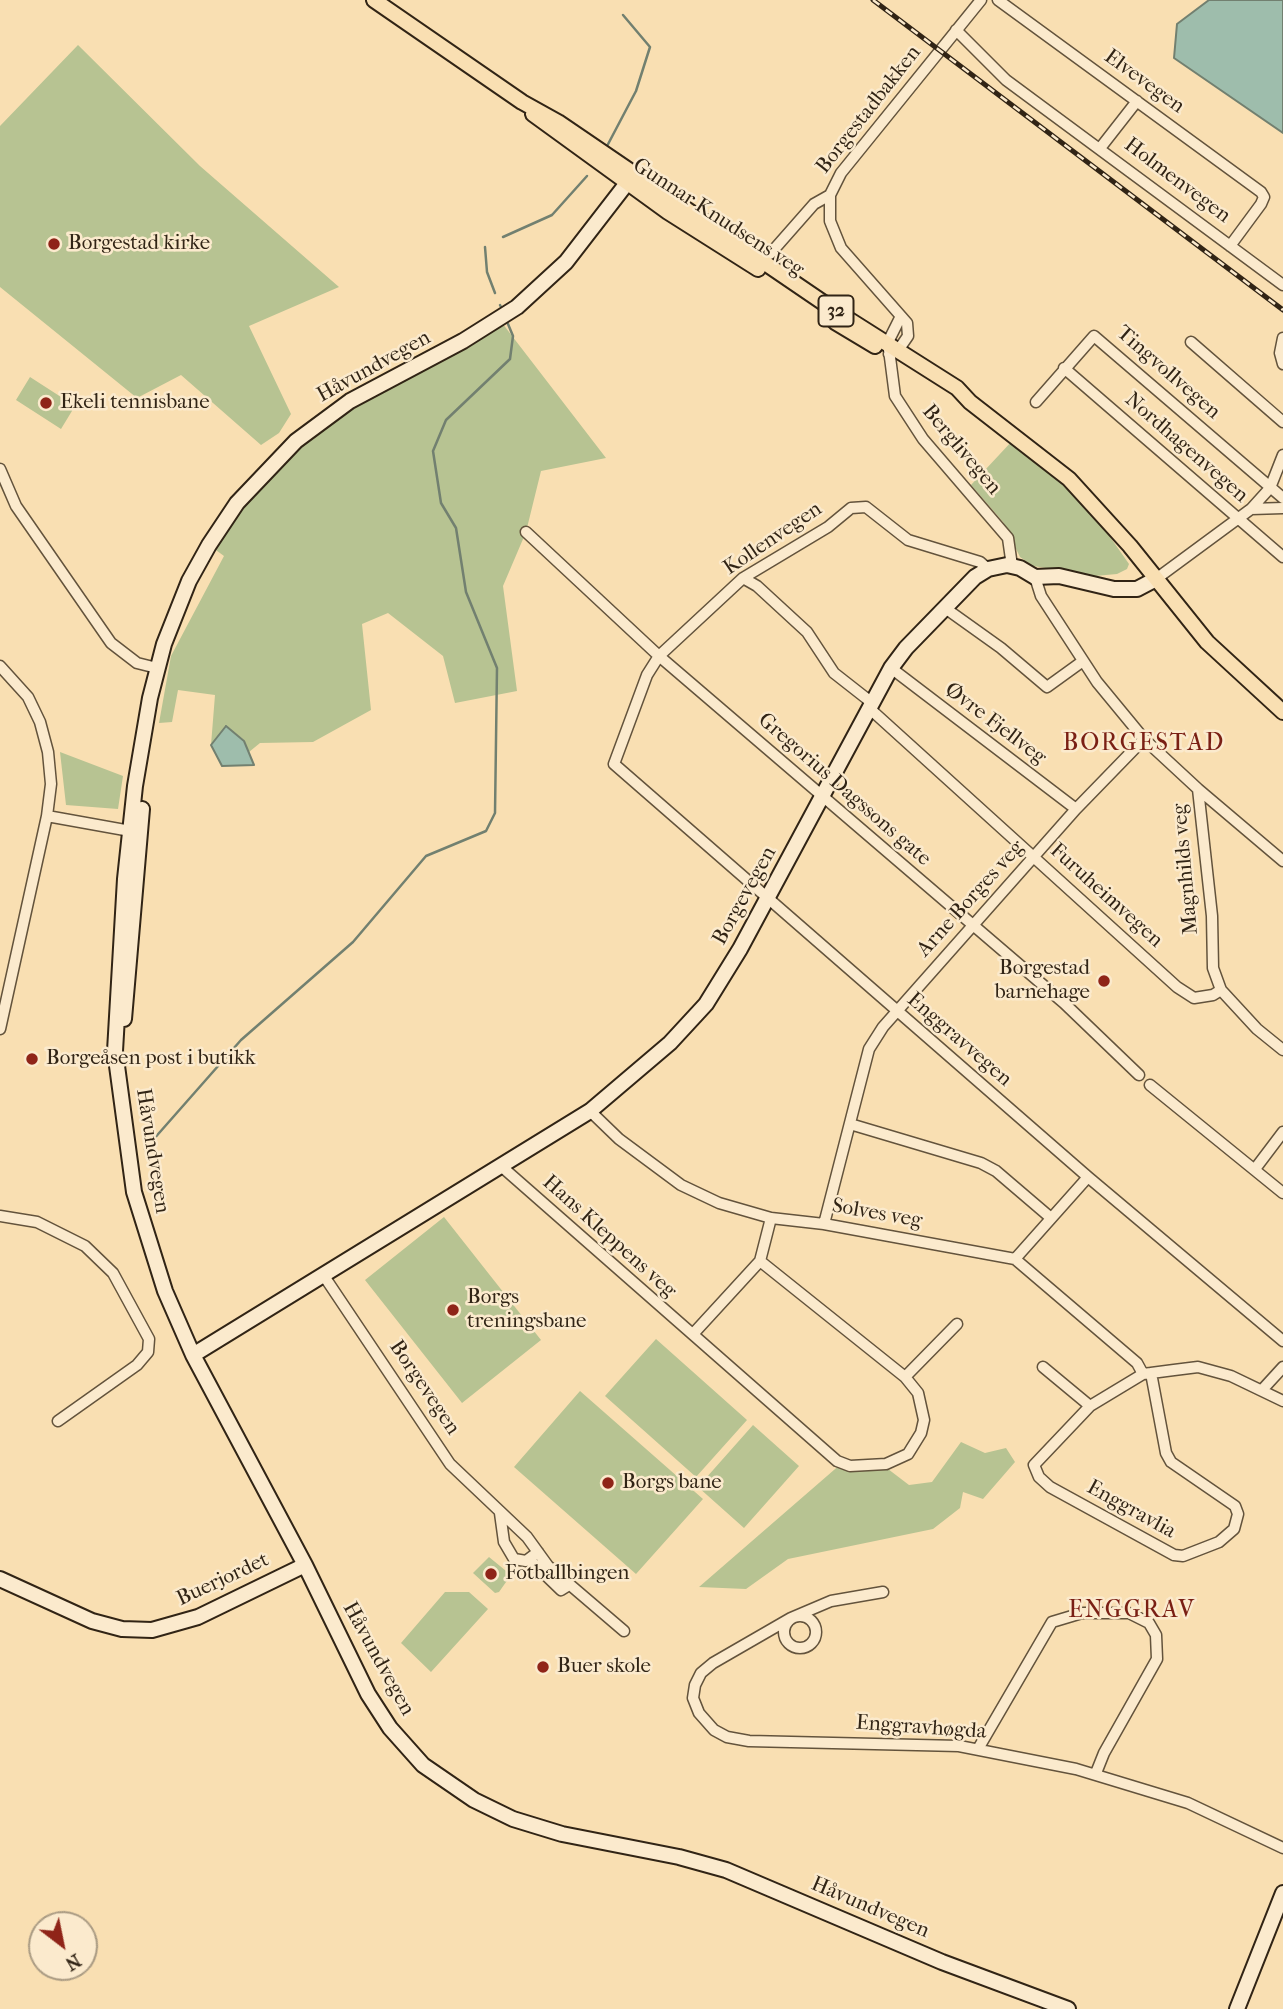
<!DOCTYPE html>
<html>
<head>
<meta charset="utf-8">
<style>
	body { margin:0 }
	#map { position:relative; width:1283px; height:2009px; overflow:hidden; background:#f9dfb2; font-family:"IM FELL French Canon",serif }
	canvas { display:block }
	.north { position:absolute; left:28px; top:1911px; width:70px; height:70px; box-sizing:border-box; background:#fbeacd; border:2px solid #aa9b83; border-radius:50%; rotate:148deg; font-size:19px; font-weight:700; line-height:28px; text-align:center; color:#312415 }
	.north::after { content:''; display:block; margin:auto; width:24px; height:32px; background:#8f2418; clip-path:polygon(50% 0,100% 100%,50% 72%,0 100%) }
</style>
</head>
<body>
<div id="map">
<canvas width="1283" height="2009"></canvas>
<div class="north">N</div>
</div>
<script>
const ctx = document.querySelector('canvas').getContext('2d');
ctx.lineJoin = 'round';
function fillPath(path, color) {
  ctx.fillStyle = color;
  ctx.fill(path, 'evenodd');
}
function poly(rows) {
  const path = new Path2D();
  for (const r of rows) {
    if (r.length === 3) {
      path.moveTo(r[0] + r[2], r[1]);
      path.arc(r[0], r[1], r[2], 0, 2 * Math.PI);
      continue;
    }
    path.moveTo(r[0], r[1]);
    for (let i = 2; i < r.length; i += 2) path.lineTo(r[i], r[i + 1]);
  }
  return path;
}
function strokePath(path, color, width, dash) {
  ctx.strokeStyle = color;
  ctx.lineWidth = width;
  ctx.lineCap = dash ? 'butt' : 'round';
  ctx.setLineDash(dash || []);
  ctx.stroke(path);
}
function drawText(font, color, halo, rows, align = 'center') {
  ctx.font = font + ' "IM FELL French Canon",serif';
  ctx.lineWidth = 5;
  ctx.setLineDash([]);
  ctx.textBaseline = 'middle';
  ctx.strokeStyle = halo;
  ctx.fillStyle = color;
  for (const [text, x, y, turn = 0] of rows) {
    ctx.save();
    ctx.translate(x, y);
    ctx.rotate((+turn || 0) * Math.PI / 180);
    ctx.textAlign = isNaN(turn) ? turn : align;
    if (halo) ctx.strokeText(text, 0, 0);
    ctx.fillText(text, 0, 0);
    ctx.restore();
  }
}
fillPath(poly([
	[78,45,200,166,339,287,249,326,291,414,279,433,261,445,181,375,137,398,0,287,0,126],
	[499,319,606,458,541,471,526,532,503,586,517,691,455,703,443,656,388,613,362,624,371,710,313,742,260,743,249,752,244,740,226,726,211,745,215,695,178,690,172,722,159,723,171,656,224,556,209,545,296,441],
	[30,377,75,406,61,429,16,400],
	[1013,440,1047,467,1094,514,1129,564,1127,569,1117,574,1095,576,1033,566,1020,557,1003,522,971,485],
	[60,752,123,776,118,809,66,805],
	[444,1217,541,1340,462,1403,365,1280],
	[656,1339,747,1420,696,1477,605,1396],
	[580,1391,703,1499,636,1574,514,1467],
	[753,1425,799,1466,744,1528,698,1487],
	[961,1442,985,1453,1006,1448,1015,1462,983,1499,963,1492,960,1508,933,1529,788,1559,746,1589,699,1587,842,1463,849,1468,863,1471,888,1469,909,1485,932,1482],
	[489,1557,511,1575,499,1592,495,1593,473,1573],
	[445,1592,469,1592,488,1609,431,1672,401,1643]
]), '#b7c392');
const water = poly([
	[1209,0,1283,0,1283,133,1174,58,1177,24,1209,0],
	[226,726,244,741,254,765,222,766,211,745,226,726]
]);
fillPath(water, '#9ebdac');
strokePath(water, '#728070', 2);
strokePath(poly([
	[606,148,636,91,650,47,623,15],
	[503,237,552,215,587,176],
	[485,247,487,272,495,293],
	[500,305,501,307],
	[145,1149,241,1040,353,942,426,856,486,831,495,813,497,668,466,592,456,528,441,503,433,451,446,420,510,359,513,336,508,324]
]), '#728070', 2.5);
const street = poly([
	[998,0,1261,192,1264,197,1261,204,1230,246],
	[956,30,1006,80,1283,285],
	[1101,147,1137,101],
	[770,254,814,204,830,195],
	[900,318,888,342,895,396,923,439,1008,538,1012,566],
	[1283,338,1280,353,1283,364],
	[1191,342,1283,422],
	[889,354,899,349,908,336,907,323,841,248,830,221,830,195,841,173,981,0],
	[1064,368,1283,557],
	[1036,402,1094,336,1283,498],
	[0,469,16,506,111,643,137,663,157,668],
	[1251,509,1270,488,1283,455],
	[526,532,659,656,1064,1003,1139,1075],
	[988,569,980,562,908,540,866,507,851,508,828,527,743,578,659,656,647,675,614,764,1088,1177,1283,1341],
	[743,578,757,586,807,632,834,673,871,702],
	[1156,579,1251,509,1283,508],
	[945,608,1001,648,1047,687,1083,661],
	[0,666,28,697,40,722,48,752,51,784,47,816,0,1029],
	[891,668,1076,809],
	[869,708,1177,987,1194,998,1213,995,1221,990,1213,968,1212,916,1198,789,1144,739,1097,682,1041,596,1035,577],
	[1198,789,1283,861],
	[47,816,136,832],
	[1221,990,1257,1029,1283,1050],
	[1150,1085,1283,1193],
	[590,1111,619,1139,681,1185,719,1203,771,1218,824,1224,1015,1259,1137,1363,1143,1374],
	[850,1124,981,1163,996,1171,1051,1218],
	[501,1166,837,1461,850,1466,886,1464,908,1454,921,1433,924,1420,918,1393,905,1377,760,1261],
	[1255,1169,1283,1132],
	[0,1216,37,1222,85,1246,113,1273,149,1339,148,1352,137,1365,58,1421],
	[824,1224,869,1049,883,1027,1076,809,1144,739],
	[1015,1259,1088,1177],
	[324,1276,450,1464,527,1537,548,1566,624,1631],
	[693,1334,760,1261,771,1218],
	[1043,1367,1090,1406],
	[1151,1373,1166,1453,1171,1462,1235,1506,1238,1514,1234,1529,1219,1542,1183,1556,1174,1555,1050,1487,1039,1477,1034,1465,1090,1406,1143,1374,1151,1373,1174,1370,1198,1367,1231,1376,1283,1401],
	[905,1377,957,1324],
	[1262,1390,1283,1367],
	[500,1513,504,1542,514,1559,526,1561,538,1552],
	[530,1560,561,1590,569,1585],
	[883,1592,831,1601,791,1618,713,1663,701,1673,695,1685,693,1698,699,1713,714,1730,727,1737,749,1741,959,1746,1076,1769,1188,1803,1283,1848],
	[800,1632,16],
	[978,1749,1052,1622,1082,1613,1129,1613,1149,1623,1156,1635,1157,1659,1104,1753,1096,1773]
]);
const secondary = poly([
	[634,174,566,262,517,307,463,341,350,401,296,441,237,503,209,545,189,581,164,644,150,698,135,786,125,879,115,1051,134,1192,165,1291,193,1355,305,1565,368,1694,390,1728,423,1765,474,1800,513,1819,562,1834,679,1857,726,1870,942,1962,1068,2009],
	[124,1019,142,809],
	[193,1355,590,1111,670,1043,706,1004,740,949,891,668,906,648,975,577,988,569,1007,565,1020,568,1035,577,1059,576,1114,589,1137,589,1156,579],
	[0,1579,92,1621,122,1629,152,1630,198,1617,305,1565],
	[1237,2009,1283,1893]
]);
const primary = poly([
	[374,0,522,102,558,122,837,312,957,388,970,402,1069,479,1130,546,1207,642,1283,712],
	[533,114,668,212,758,269],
	[835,322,875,346]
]);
strokePath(street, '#63533c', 13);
strokePath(secondary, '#312415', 18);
strokePath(primary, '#312415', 18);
strokePath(street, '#fbeacd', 10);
strokePath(secondary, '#fbeacd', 14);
strokePath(primary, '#f9dfb2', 14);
const rail = poly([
	[873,0,1283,310]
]);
strokePath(rail, '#312415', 5);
strokePath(rail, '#fbeacd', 2.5, [8]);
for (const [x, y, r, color] of [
	[54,244,7,"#8f2418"],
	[46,403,7,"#8f2418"],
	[1104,981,7,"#8f2418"],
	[32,1059,7,"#8f2418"],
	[453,1310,7,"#8f2418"],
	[608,1483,7,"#8f2418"],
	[491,1574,7,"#8f2418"],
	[543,1667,7,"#8f2418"]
]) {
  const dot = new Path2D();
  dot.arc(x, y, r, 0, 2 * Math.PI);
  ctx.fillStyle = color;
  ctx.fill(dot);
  strokePath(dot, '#fbeacd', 2.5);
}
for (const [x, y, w] of [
	[836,311,35]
]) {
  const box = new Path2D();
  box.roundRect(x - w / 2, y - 15.5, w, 31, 5);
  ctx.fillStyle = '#fbeacd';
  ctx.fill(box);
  strokePath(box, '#312415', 2);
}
drawText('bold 19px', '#312415', null, [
	["32",836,311]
]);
drawText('21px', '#312415', '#fbeacd', [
	["Elvevegen",1144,82,36],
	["Borgestadbakken",869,110,-52],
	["Holmenvegen",1177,181,37],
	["Gunnar Knudsens veg",718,218,33],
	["Håvundvegen",374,367,-29],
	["Tingvollvegen",1168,373,41],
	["Nordhagenvegen",1186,448,41],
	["Berglivegen",961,450,50],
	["Kollenvegen",773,539,-34],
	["Øvre Fjellveg",995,724,37],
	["Gregorius Dagssons gate",844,790,41],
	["Magnhilds veg",1186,869,-95],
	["Borgevegen",745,896,-61],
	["Furuheimvegen",1106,896,42],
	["Arne Borges veg",971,899,-48],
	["Enggravvegen",959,1040,41],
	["Håvundvegen",152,1151,81],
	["Solves veg",877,1214,10],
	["Hans Kleppens veg",609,1237,42],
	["Borgevegen",424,1388,56],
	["Enggravlia",1131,1510,29],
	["Buerjordet",223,1580,-25],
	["Håvundvegen",378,1659,61],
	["Enggravhøgda",921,1728,4],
	["Håvundvegen",870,1908,23]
]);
drawText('21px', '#312415', '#fbeacd', [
	["Borgestad kirke",68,244],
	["Ekeli tennisbane",60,403],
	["Borgestad",1090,969,"right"],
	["barnehage",1090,993,"right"],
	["Borgeåsen post i butikk",46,1059],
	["Borgs",467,1298],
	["treningsbane",467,1322],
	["Borgs bane",622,1483],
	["Fotballbingen",505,1574],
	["Buer skole",557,1667]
], 'left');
ctx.letterSpacing = '2px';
drawText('24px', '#7a1f14', '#fbeacd', [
	["BORGESTAD",1144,744],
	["ENGGRAV",1132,1611]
]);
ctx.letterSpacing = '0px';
</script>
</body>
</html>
